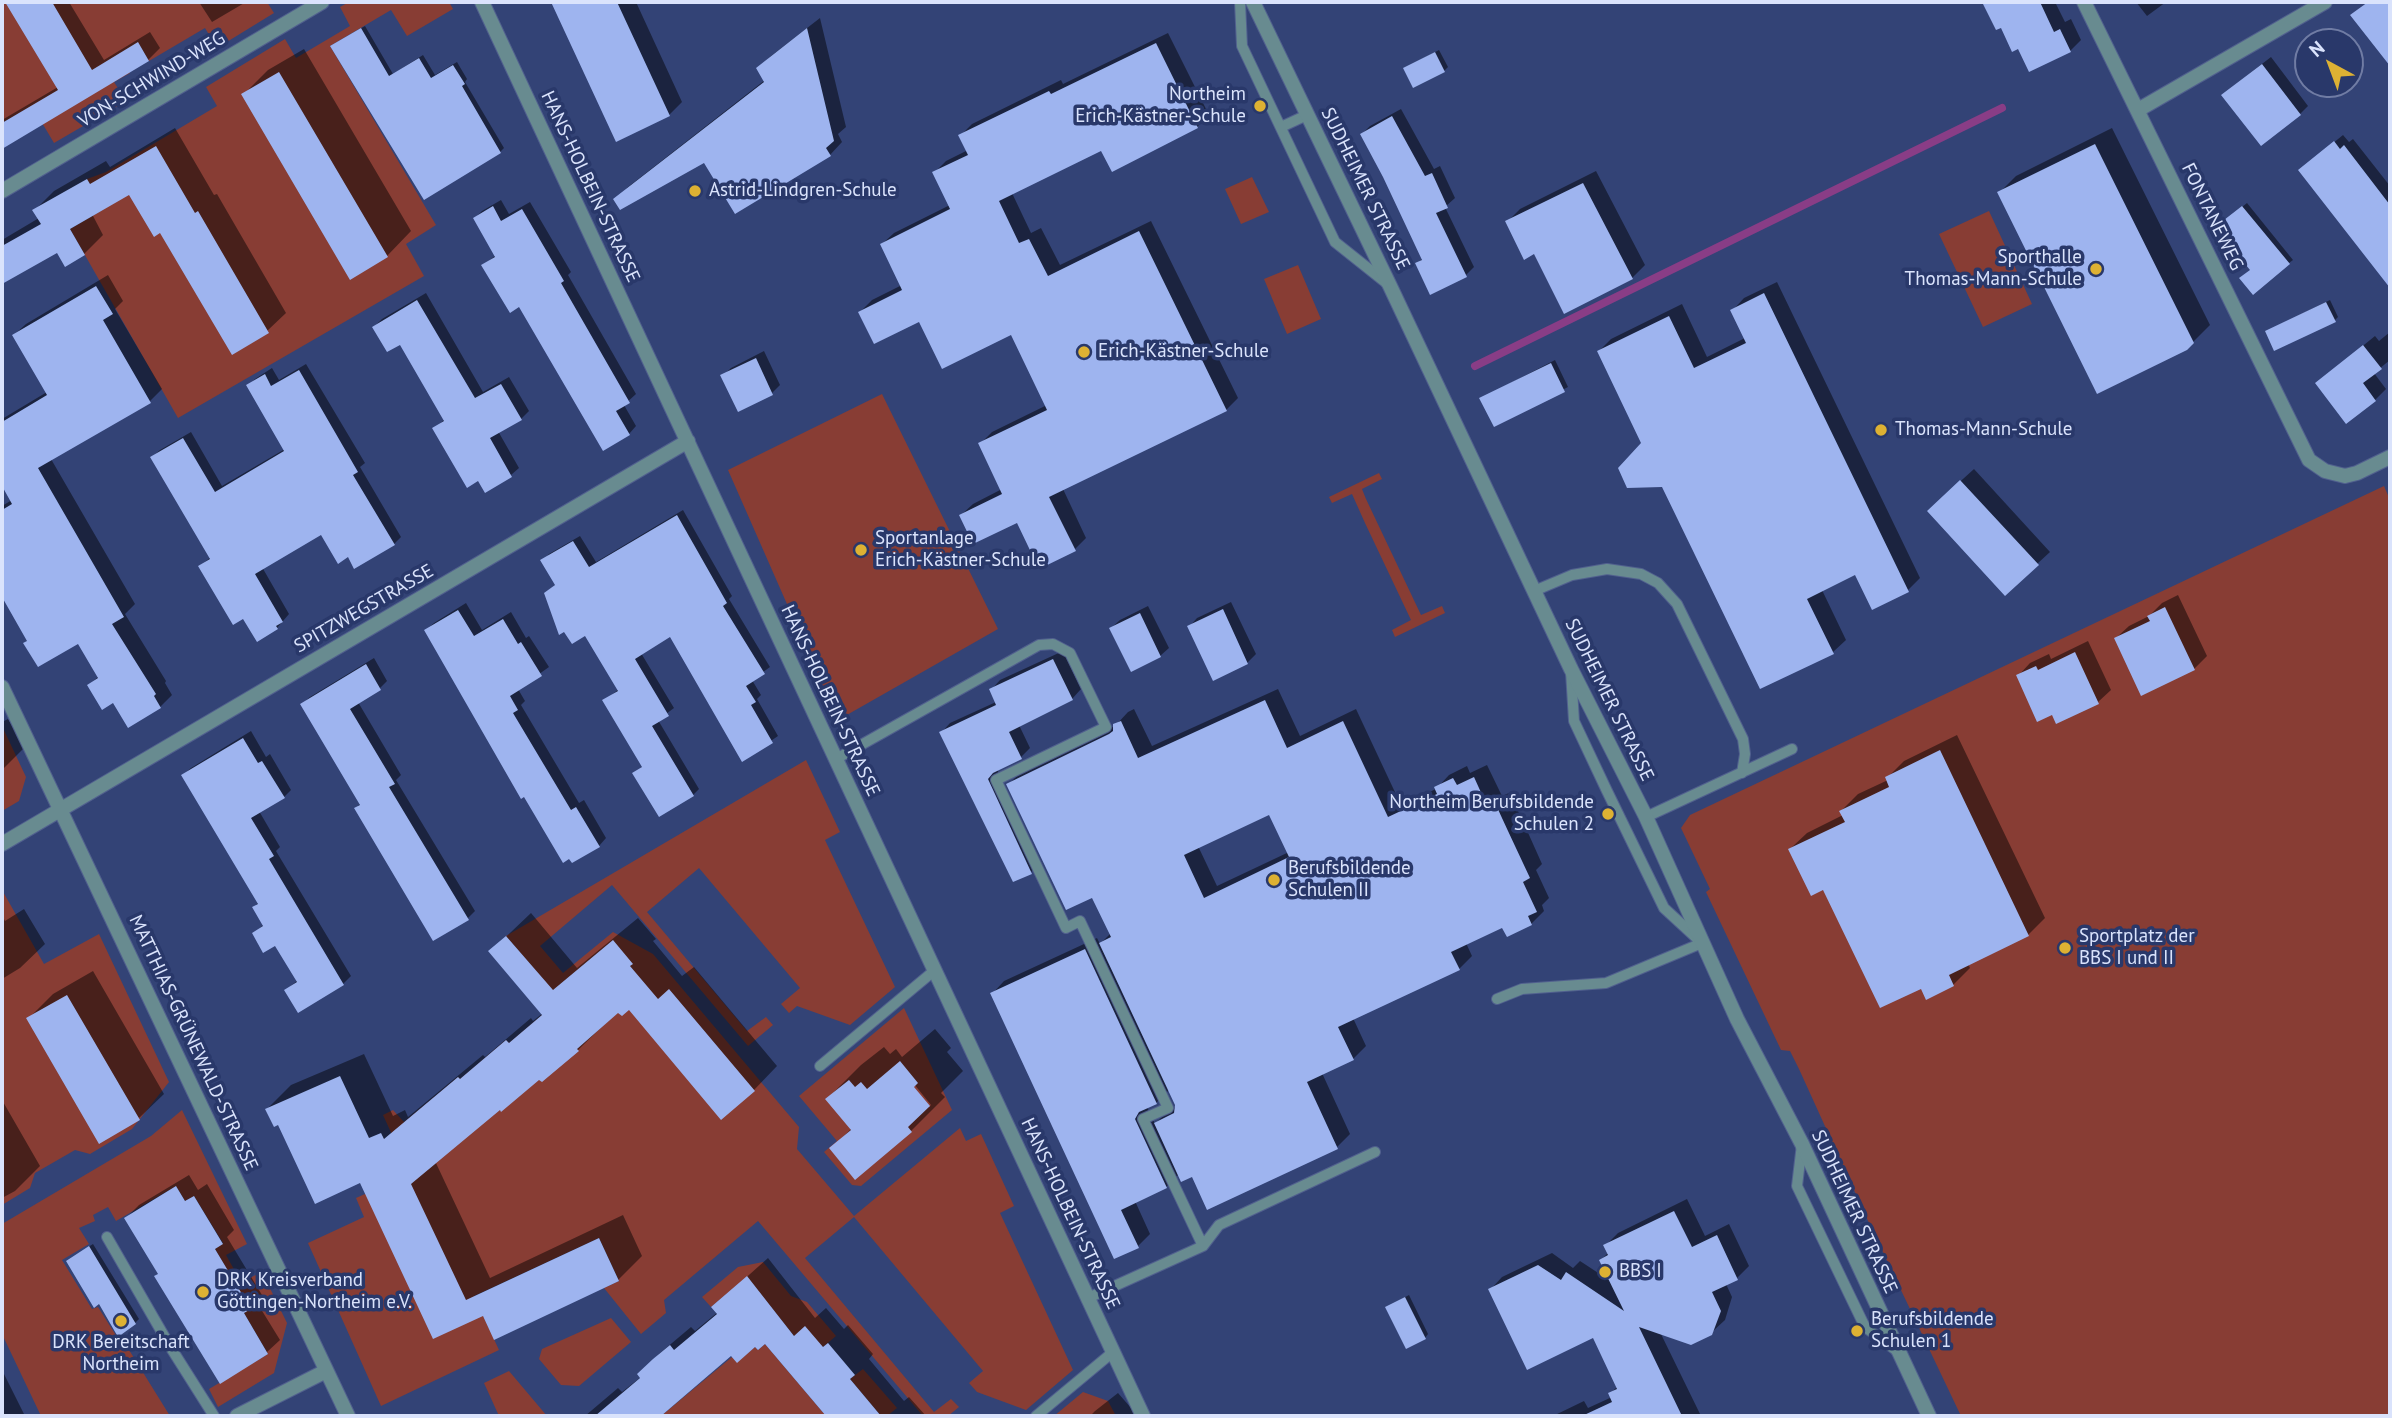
<!DOCTYPE html>
<html>
<head>
<meta charset="utf-8">
<style>
	body { margin:0 }
	#map { position:relative; width:2392px; height:1418px; overflow:hidden; background:#334376; font-family:"PT Sans",sans-serif }
	canvas { display:block }
	.frame { position:absolute; inset:0; border:4px solid #dae3fc; pointer-events:none }
	.north { position:absolute; left:2294px; top:28px; width:70px; height:70px; box-sizing:border-box; background:#29386a; border:2px solid #707ca4; border-radius:50%; rotate:319deg; font-size:19px; font-weight:700; line-height:28px; text-align:center; color:#dae3fc }
	.north::after { content:''; display:block; margin:auto; width:24px; height:32px; background:#ddb133; clip-path:polygon(50% 0,100% 100%,50% 72%,0 100%) }
</style>
</head>
<body>
<div id="map">
<canvas width="2392" height="1418"></canvas>
<div class="frame"></div>
<div class="north">N</div>
</div>
<script>
const ctx = document.querySelector('canvas').getContext('2d');
ctx.lineJoin = 'round';
function fillPath(path, color) {
  ctx.fillStyle = color;
  ctx.fill(path, 'evenodd');
}
function poly(rows) {
  const path = new Path2D();
  for (const r of rows) {
    path.moveTo(r[0], r[1]);
    for (let i = 2; i < r.length; i += 2) path.lineTo(r[i], r[i + 1]);
  }
  return path;
}
function strokePath(path, color, width, dash) {
  ctx.strokeStyle = color;
  ctx.lineWidth = width;
  ctx.lineCap = dash ? 'butt' : 'round';
  ctx.setLineDash(dash || []);
  ctx.stroke(path);
}
function drawText(font, color, halo, rows, align = 'center') {
  ctx.font = font + ' "PT Sans",sans-serif';
  ctx.lineWidth = 7;
  ctx.setLineDash([]);
  ctx.textBaseline = 'middle';
  ctx.strokeStyle = halo;
  ctx.fillStyle = color;
  for (const [text, x, y, turn = 0] of rows) {
    ctx.save();
    ctx.translate(x, y);
    ctx.rotate((+turn || 0) * Math.PI / 180);
    ctx.textAlign = isNaN(turn) ? turn : align;
    if (halo) ctx.strokeText(text, 0, 0);
    ctx.fillText(text, 0, 0);
    ctx.restore();
  }
}
fillPath(poly([
	[2,2,267,2,274,13,217,48,205,28,149,61,138,43,119,54,130,73,114,82,126,101,54,143,32,106,2,123],
	[349,2,449,2,453,9,407,36,391,10,330,46,436,225,406,244,424,276,178,418,70,229,104,209,87,179,106,172,217,106,206,87,285,39,296,58,350,26,340,7],
	[1252,177,1269,212,1241,224,1225,189],
	[1989,211,2032,304,1983,327,1939,234],
	[1298,265,1321,319,1287,334,1264,279],
	[882,394,998,629,838,720,728,470],
	[1379,473,1382,479,1362,489,1366,499,1421,615,1442,606,1445,613,1395,637,1392,630,1411,620,1365,523,1352,494,1332,503,1329,497],
	[2384,486,2390,500,2390,1416,1961,1416,1869,1223,1799,1069,1790,1051,1781,1050,1706,892,1710,889,1681,828,1690,815],
	[2,726,26,777,19,801,2,811],
	[806,760,840,832,825,840,895,987,850,1025,797,1006,789,1013,781,1004,800,988,699,868,647,912,747,1031,766,1017,773,1025,748,1046,612,885,540,946,563,973,613,932,653,954,799,1127,797,1149,854,1216,960,1128,966,1141,981,1134,1014,1206,1000,1213,1073,1370,1026,1410,977,1392,969,1383,983,1371,854,1217,805,1258,934,1412,951,1399,959,1407,948,1416,923,1416,758,1221,664,1300,666,1313,641,1334,604,1288,619,1281,599,1238,474,1296,499,1350,381,1406,308,1243,364,1217,356,1198,410,1174,383,1115,393,1110,404,1122,458,1077,460,1079,506,1040,509,1043,542,1015,544,981,506,936],
	[2,890,44,964,99,934,169,1082,132,1129,90,1154,75,1150,35,1173,30,1188,2,1205],
	[904,1008,952,1110,861,1186,852,1185,824,1152,837,1141,799,1096],
	[182,1110,247,1244,226,1255,241,1282,262,1272,287,1323,274,1373,218,1407,209,1389,268,1354,244,1313,250,1309,215,1249,223,1243,194,1196,185,1201,176,1186,116,1221,108,1207,93,1215,95,1221,79,1228,89,1244,62,1260,92,1309,98,1307,117,1337,121,1337,170,1416,41,1416,2,1334,2,1224,151,1136],
	[763,1262,791,1296,807,1302,836,1336,823,1347,794,1336,747,1277,711,1307,702,1297,738,1267],
	[611,1318,631,1342,579,1386,561,1385,539,1359,542,1349],
	[765,1344,826,1416,661,1416,732,1357,737,1362,755,1347,758,1350],
	[863,1369,897,1408,887,1416,881,1416,850,1379],
	[509,1371,547,1416,499,1416,484,1383],
	[1083,1392,1108,1401,1116,1416,1054,1416]
]), '#883d34');
fillPath(poly([
	[7,2,69,2,104,60,150,32,160,48,148,60,2,146,2,120,58,87],
	[199,2,246,2,212,22],
	[553,2,636,2,682,102,669,115,617,139],
	[1992,2,2055,2,2065,22,2071,19,2081,40,2070,51,2030,70,2019,47,1987,7],
	[2136,2,2166,2,2147,16],
	[820,18,846,127,838,134,842,142,830,155,705,160,615,200,628,187,765,80,758,69,771,56],
	[365,26,393,74,423,55,435,75,457,62,467,79,465,82,504,148,500,152,336,43],
	[1168,33,1209,115,1197,127,1113,170,1102,149,1012,193,1031,233,1041,228,1060,265,1151,221,1238,398,1226,410,1063,489,1086,538,1075,549,1017,521,961,515,973,504,1002,489,980,444,992,432,1047,405,1012,333,860,312,872,300,902,285,882,244,894,233,950,205,934,173,946,161,968,150,960,136,972,124,1061,80,1063,84],
	[304,49,411,231,387,256,243,95,268,70],
	[1439,50,1448,67,1444,71,1405,68],
	[2271,57,2308,106,2300,114,2232,87],
	[1401,109,1434,169,1440,166,1455,198,1445,207,1474,267,1466,275,1417,264,1423,258,1384,176,1362,134,1370,126],
	[175,128,214,195,217,194,286,313,267,331,161,230,130,193,92,214,103,235,84,254,58,251,2,282,2,240,39,218,35,210,54,191,106,161,110,167],
	[2112,128,2210,325,2193,342,1999,193,2016,176],
	[2343,135,2349,142,2353,139,2390,186,2390,275,2385,279,2300,170],
	[1596,171,1645,265,1632,278,1535,252,1507,222,1520,209],
	[501,200,509,214,530,202,571,272,568,275,636,394,624,405,636,426,629,434,484,265,496,255,475,218,482,211],
	[2247,203,2293,260,2289,263,2252,269,2221,224],
	[108,275,123,301,115,309,162,389,150,401,51,459,135,604,125,614,166,681,165,683,172,695,160,707,113,701,89,685,99,676,79,641,28,640,2,593,2,576,5,572,2,566,2,506,12,500,2,482,2,419,47,392,14,335,26,324],
	[1777,282,1920,578,1908,590,1856,573,1822,590,1846,640,1833,652,1761,687,1599,351,1611,339,1682,304,1707,357,1745,338,1732,311,1744,298],
	[426,293,483,392,509,377,529,411,521,419,498,431,519,468,511,475,434,429,445,419,400,342,374,327,382,319],
	[2330,300,2338,317,2335,320,2267,331],
	[2390,332,2390,360,2374,373,2386,389,2375,400,2317,383,2375,336,2379,341],
	[764,351,780,385,772,393,723,376,731,368],
	[1555,360,1568,387,1495,425,1482,398],
	[306,364,365,463,360,467,401,537,394,544,348,555,321,532,262,567,289,614,277,628,244,616,200,566,211,557,152,457,160,450,191,432,222,486,285,449,248,386,255,379,272,368,279,380],
	[1974,469,2050,552,2037,564,1942,498],
	[683,510,732,596,729,599,770,667,752,680,761,695,757,699,778,736,743,760,670,634,641,653,674,708,658,720,699,789,693,795,635,773,643,766,604,701,619,689,586,633,546,593,556,584,543,561,549,554,580,536,596,562],
	[2178,595,2207,656,2194,669,2116,638,2129,626,2149,616,2162,603],
	[1231,602,1256,654,1247,663,1214,679,1189,627,1197,618],
	[466,603,482,630,511,612,526,638,529,636,549,667,518,689,525,701,521,705,579,803,584,800,606,838,599,846,426,630,434,623],
	[1148,606,1169,648,1160,656,1111,628,1120,620],
	[2088,641,2111,690,2098,702,2053,713,2018,676,2030,663,2049,654,2051,659],
	[1063,651,1081,689,1072,699,1019,725,1030,748,1021,757,997,769,1040,863,1031,872,941,733,950,723,996,702,991,690,1000,680],
	[374,658,387,681,380,688,358,702,401,775,396,780,475,911,467,919,356,808,361,803,302,704,310,697],
	[1278,689,1300,736,1356,709,1401,805,1436,789,1449,775,1467,766,1470,773,1487,765,1502,796,1509,793,1521,817,1542,864,1536,870,1549,898,1542,905,1544,911,1531,924,1503,926,1466,943,1472,956,1459,969,1353,1018,1366,1046,1353,1059,1322,1073,1350,1134,1337,1147,1179,1174,1166,1187,1135,1201,1150,1234,1138,1246,992,994,1004,981,1097,938,1100,944,1111,933,1093,896,1009,784,1022,771,1115,726,1128,712,1134,709,1152,746],
	[1270,813,1289,852,1217,886,1198,846],
	[1170,1089,1178,1106,1169,1110,1155,1124,1147,1107,1156,1103],
	[8,719,25,747,2,770,2,722],
	[251,731,266,757,270,754,291,790,284,797,259,811,280,847,276,851,351,976,343,984,286,990,298,980,276,943,254,934,264,924,254,907,259,902,183,775,191,768],
	[1957,735,2045,918,2028,935,1968,964,1970,968,1953,985,1922,986,1824,887,1790,849,1807,833,1843,815,1841,811,1858,794,1888,780,1887,778,1904,761],
	[24,909,45,944,20,968,2,979,2,915,5,921],
	[531,913,577,968,638,918,656,939,653,941,682,976,694,967,777,1066,754,1090,629,1008,619,1010,578,1050,500,1107,435,1161,490,1278,623,1215,642,1256,618,1280,484,1313,434,1337,361,1180,279,1123,267,1109,291,1085,364,1054,393,1116,405,1110,408,1117,483,1055,485,1057,531,1018,533,1021,543,1013,491,951],
	[93,971,164,1094,139,1118,28,1019,53,994],
	[935,1029,951,1048,947,1052,963,1071,941,1093,945,1097,911,1131,832,1148,852,1128,827,1099,861,1065,884,1047,890,1054,896,1049,902,1057],
	[910,1079,931,1105,929,1107,907,1081],
	[2,1100,40,1166,15,1191,2,1198],
	[189,1175,198,1190,207,1184,234,1230,227,1237,262,1295,256,1301,280,1340,267,1352,220,1381,126,1218,139,1205],
	[1687,1199,1705,1236,1729,1224,1749,1266,1737,1278,1726,1284,1732,1297,1725,1320,1711,1333,1660,1332,1701,1416,1553,1416,1584,1401,1588,1408,1612,1397,1610,1394,1618,1386,1594,1335,1490,1290,1502,1277,1552,1253,1573,1268,1580,1261,1612,1282,1601,1260,1609,1252,1605,1246,1618,1233],
	[93,1244,139,1319,135,1323,71,1258],
	[768,1258,815,1318,826,1308,844,1329,848,1325,873,1354,869,1359,904,1401,909,1397,926,1416,829,1416,766,1341,732,1354,658,1416,585,1416,618,1388,622,1392,641,1377,639,1374,659,1354,691,1327,695,1331,718,1312,713,1307],
	[1409,1295,1428,1334,1425,1338,1387,1307],
	[2,1370,25,1416,2,1416],
	[1118,1393,1138,1416,1090,1416,1095,1411]
]), '#0007');
strokePath(poly([
	[1475,366,2002,108]
]), '#893d86', 8);
fillPath(poly([
	[5,2,52,2,92,70,138,42,149,61,2,149,2,123,58,90],
	[551,2,617,2,670,116,616,142],
	[1982,2,2040,2,2054,32,2060,29,2071,52,2029,72,2018,49,2012,52,2001,28,1996,30],
	[2368,2,2390,2,2390,66,2350,15],
	[361,28,389,76,419,58,431,78,453,65,465,84,462,86,501,153,424,200,330,46],
	[807,28,834,141,826,148,831,156,735,214,704,163,620,210,613,199,764,82,756,68],
	[1156,43,1198,128,1112,172,1101,151,999,201,1019,243,1029,239,1048,276,1139,231,1227,411,1049,497,1076,551,1039,569,1017,523,973,544,959,515,1002,494,978,443,1047,410,1011,335,942,369,919,322,874,344,858,312,902,290,880,244,950,209,932,172,968,155,958,135,1049,91,1051,94],
	[1435,52,1445,72,1413,88,1403,68],
	[2262,64,2301,115,2261,146,2221,95],
	[279,72,388,257,350,280,241,94],
	[1392,116,1425,176,1432,173,1448,208,1436,213,1467,277,1430,295,1415,263,1422,260,1383,177,1360,134],
	[2334,141,2340,149,2344,145,2390,205,2390,288,2298,170],
	[2095,144,2194,343,2187,350,2097,394,1997,192],
	[156,146,195,213,198,211,269,333,232,355,160,233,154,237,129,195,70,229,85,255,65,267,57,253,2,284,2,246,41,224,32,210,87,179,90,184],
	[1583,183,1633,279,1564,314,1534,254,1524,260,1505,221],
	[493,206,501,221,522,209,564,281,561,283,630,403,616,411,630,435,603,451,519,307,510,313,481,265,495,257,473,218],
	[2242,206,2290,264,2253,295,2239,278,2250,270,2215,227],
	[96,286,113,314,103,320,151,403,38,468,124,617,112,624,156,694,154,696,161,708,128,728,113,703,102,710,87,685,98,678,78,644,38,667,23,643,27,641,2,597,2,510,12,504,2,486,2,422,47,395,12,335],
	[1764,293,1909,592,1872,610,1855,575,1807,599,1834,654,1760,689,1662,487,1627,488,1618,468,1641,443,1597,351,1669,316,1694,368,1746,343,1730,310],
	[417,300,475,398,501,384,522,420,490,438,512,477,485,493,478,481,467,488,432,428,444,421,400,345,387,352,372,327],
	[2326,302,2336,322,2274,351,2265,331],
	[2363,345,2382,369,2363,383,2376,401,2346,424,2315,383],
	[756,358,773,395,738,412,720,375],
	[1551,363,1565,392,1494,427,1479,398],
	[299,370,358,472,353,475,395,545,354,569,348,557,338,564,321,535,255,574,283,622,276,626,278,629,257,642,243,619,233,625,198,566,210,559,150,457,183,438,215,492,284,451,246,385,265,374,271,386],
	[1960,480,2039,565,2005,596,1927,511],
	[677,515,727,603,723,606,765,674,746,686,756,702,751,705,773,743,742,762,670,637,635,659,669,716,652,726,694,796,659,817,632,773,642,767,602,700,618,691,585,636,572,644,564,632,559,635,544,593,555,585,540,560,573,541,589,567],
	[2165,607,2195,670,2141,696,2114,638,2150,621,2147,616],
	[1223,609,1248,664,1213,681,1187,626],
	[458,610,474,636,503,619,518,644,521,642,542,676,510,696,518,710,513,713,571,810,576,807,600,847,572,863,569,859,563,863,524,797,521,799,424,630],
	[1140,613,1161,657,1131,672,1109,628],
	[2075,652,2099,704,2056,724,2052,715,2037,722,2016,675,2036,666,2038,670],
	[1053,659,1073,700,1009,732,1022,759,993,773,988,779,1032,874,1013,882,939,732,996,705,989,689],
	[366,664,381,690,350,709,395,784,389,787,469,920,433,941,354,808,360,805,300,704],
	[1265,700,1287,748,1343,721,1388,817,1437,794,1434,787,1453,778,1457,785,1474,777,1488,808,1496,805,1508,831,1530,878,1523,882,1537,912,1528,916,1532,925,1507,937,1502,928,1451,952,1460,970,1338,1027,1354,1060,1307,1082,1338,1149,1207,1210,1192,1177,1181,1182,1154,1123,1174,1113,1175,1105,1099,943,1111,937,1092,898,1066,910,1006,784,1109,734,1113,731,1113,724,1121,721,1138,758],
	[1269,815,1289,857,1204,898,1184,855],
	[243,738,258,763,262,761,285,798,251,818,274,856,269,859,344,985,298,1013,284,990,297,982,275,946,263,953,252,933,263,926,252,907,258,904,181,775],
	[1940,750,2029,936,1949,975,1954,986,1926,1000,1921,989,1880,1008,1823,890,1811,896,1788,849,1845,822,1839,811,1889,787,1885,777],
	[506,936,553,990,613,940,633,964,630,966,658,999,669,989,755,1091,721,1120,629,1010,622,1016,618,1013,577,1049,579,1051,542,1082,539,1080,501,1112,500,1110,411,1184,466,1300,599,1238,619,1281,494,1340,483,1316,433,1339,360,1183,315,1204,278,1125,274,1127,265,1109,340,1076,369,1138,381,1133,384,1139,458,1077,460,1079,506,1040,509,1043,542,1015,488,951],
	[1085,949,1157,1104,1139,1112,1135,1119,1167,1188,1121,1210,1139,1248,1114,1259,990,993],
	[67,995,140,1120,99,1144,26,1018],
	[900,1061,918,1083,914,1087,930,1106,908,1127,912,1132,855,1180,829,1148,851,1130,825,1099,849,1080,855,1087,861,1082,867,1089],
	[176,1186,185,1201,194,1196,223,1244,215,1249,251,1309,244,1313,268,1354,220,1384,154,1276,158,1274,124,1218],
	[1674,1211,1692,1247,1717,1235,1738,1280,1712,1292,1721,1311,1712,1335,1691,1345,1639,1327,1682,1416,1582,1416,1612,1402,1608,1393,1617,1389,1593,1338,1527,1370,1488,1289,1538,1265,1561,1280,1566,1272,1624,1311,1599,1260,1608,1255,1603,1245],
	[89,1246,136,1324,118,1337,99,1304,94,1308,66,1261],
	[747,1276,794,1336,805,1326,823,1347,828,1343,855,1375,850,1379,881,1416,826,1416,765,1344,758,1350,755,1347,737,1363,731,1356,661,1416,595,1416,640,1378,637,1374,653,1359,670,1345,674,1350,717,1314,711,1307],
	[1405,1297,1426,1339,1406,1349,1385,1307]
]), '#9eb4ef');
const lane = poly([
	[1240,2,1242,46,1335,242,1389,285],
	[1281,127,1307,115],
	[1534,591,1572,575,1607,569,1641,574,1658,583,1677,604,1743,739,1745,754,1742,773],
	[836,759,1039,645,1053,644,1070,653,1106,727,996,780,1066,928,1080,921,1168,1108,1143,1119,1203,1246],
	[1646,817,1792,749],
	[1497,999,1522,989,1606,983,1702,943,1664,908,1607,791,1574,721,1571,672],
	[820,1066,935,970],
	[1802,1144,1797,1186,1865,1327,1897,1351],
	[107,1237,171,1348,214,1416],
	[1088,1298,1203,1246,1219,1225,1375,1152],
	[1036,1416,1113,1352]
]);
const street = poly([
	[482,2,1143,1416],
	[1253,2,1390,286,1571,669,1646,817,1737,1019,1802,1144,1929,1416],
	[2084,2,2309,460,2325,471,2345,476,2357,473,2390,457],
	[2138,110,2325,2],
	[2,191,322,2],
	[2,687,348,1416],
	[2,844,688,441],
	[237,1416,326,1371]
]);
strokePath(lane, '#51608e', 12);
strokePath(street, '#51608e', 16);
strokePath(lane, '#688b90', 10);
strokePath(street, '#688b90', 14);
for (const [x, y, r, color] of [
	[1260,106,7,"#ddb133"],
	[695,191,7,"#ddb133"],
	[2096,269,7,"#ddb133"],
	[1084,352,7,"#ddb133"],
	[1881,430,7,"#ddb133"],
	[861,550,7,"#ddb133"],
	[1608,814,7,"#ddb133"],
	[1274,880,7,"#ddb133"],
	[2065,948,7,"#ddb133"],
	[1605,1272,7,"#ddb133"],
	[203,1292,7,"#ddb133"],
	[121,1321,7,"#ddb133"],
	[1857,1331,7,"#ddb133"]
]) {
  const dot = new Path2D();
  dot.arc(x, y, r, 0, 2 * Math.PI);
  ctx.fillStyle = color;
  ctx.fill(dot);
  strokePath(dot, '#29386a', 2.5);
}
drawText('19px', '#dae3fc', '#29386a', [
	["VON-SCHWIND-WEG",152,80,-31],
	["HANS-HOLBEIN-STRASSE",590,187,65],
	["SUDHEIMER STRASSE",1365,189,64],
	["FONTANEWEG",2212,217,64],
	["SPITZWEGSTRASSE",364,609,-30],
	["SUDHEIMER STRASSE",1609,700,64],
	["HANS-HOLBEIN-STRASSE",830,701,65],
	["MATTHIAS-GRÜNEWALD-STRASSE",193,1043,65],
	["SUDHEIMER STRASSE",1854,1212,65],
	["HANS-HOLBEIN-STRASSE",1070,1214,65]
]);
drawText('19px', '#dae3fc', '#29386a', [
	["Northeim",1246,95,"right"],
	["Erich-Kästner-Schule",1246,117,"right"],
	["Astrid-Lindgren-Schule",709,191],
	["Sporthalle",2082,258,"right"],
	["Thomas-Mann-Schule",2082,280,"right"],
	["Erich-Kästner-Schule",1098,352],
	["Thomas-Mann-Schule",1895,430],
	["Sportanlage",875,539],
	["Erich-Kästner-Schule",875,561],
	["Northeim Berufsbildende",1594,803,"right"],
	["Schulen 2",1594,825,"right"],
	["Berufsbildende",1288,869],
	["Schulen II",1288,891],
	["Sportplatz der",2079,937],
	["BBS I und II",2079,959],
	["BBS I",1619,1272],
	["DRK Kreisverband",217,1281],
	["Göttingen-Northeim e.V.",217,1303],
	["Berufsbildende",1871,1320],
	["Schulen 1",1871,1342],
	["DRK Bereitschaft",121,1343,"center"],
	["Northeim",121,1365,"center"]
], 'left');
</script>
</body>
</html>
